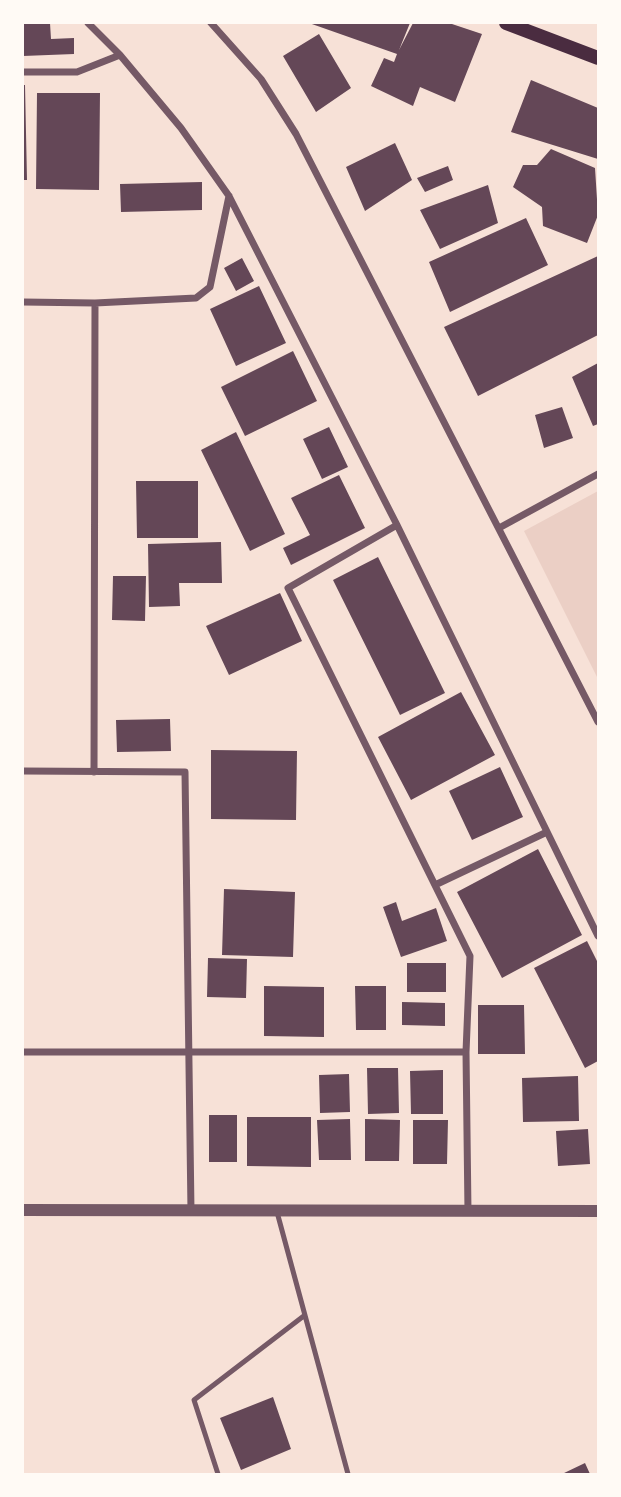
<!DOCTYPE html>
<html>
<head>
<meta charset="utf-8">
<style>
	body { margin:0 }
	#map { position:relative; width:621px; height:1497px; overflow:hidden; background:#f7e1d7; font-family:"Archivo Narrow",sans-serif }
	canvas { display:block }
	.frame { position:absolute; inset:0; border:24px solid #fffaf5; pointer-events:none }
</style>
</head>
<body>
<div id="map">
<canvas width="621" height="1497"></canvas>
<div class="frame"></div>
</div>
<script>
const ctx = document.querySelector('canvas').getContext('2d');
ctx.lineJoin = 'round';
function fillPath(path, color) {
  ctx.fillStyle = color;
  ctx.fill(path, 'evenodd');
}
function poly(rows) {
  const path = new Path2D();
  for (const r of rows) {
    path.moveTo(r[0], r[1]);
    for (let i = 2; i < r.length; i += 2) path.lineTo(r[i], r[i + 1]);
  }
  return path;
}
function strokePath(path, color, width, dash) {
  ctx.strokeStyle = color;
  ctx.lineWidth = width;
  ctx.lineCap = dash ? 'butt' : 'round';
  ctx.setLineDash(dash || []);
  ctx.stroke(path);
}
fillPath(poly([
	[598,491,598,679,524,531]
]), '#ebcfc5');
fillPath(poly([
	[23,23,50,23,51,39,74,38,74,54,23,56],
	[309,23,410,23,399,50,413,23,449,23,482,34,455,102,420,87,413,106,371,86,384,58,394,62,397,54],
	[319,34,351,88,316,112,283,56],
	[531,80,598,108,598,159,511,132],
	[23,85,25,85,27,180,23,180],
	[37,93,100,93,99,190,36,189],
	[395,143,412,180,365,211,346,167],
	[551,149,595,168,598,215,587,243,543,226,542,207,513,187,523,165,537,165],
	[448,166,453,180,425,192,417,178],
	[202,182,202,210,121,212,120,184],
	[488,185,498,223,440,249,420,210],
	[526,218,548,265,450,312,429,262],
	[598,256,598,335,478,396,444,327],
	[242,258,254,281,236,291,224,268],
	[259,286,286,343,236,366,210,309],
	[293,351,317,401,245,436,221,387],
	[598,363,598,424,593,426,572,377],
	[562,407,573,438,544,448,535,415],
	[329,427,348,467,322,479,303,439],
	[236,432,285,534,250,551,201,450],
	[339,475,365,528,291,565,283,548,310,535,291,498],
	[136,481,198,481,198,538,137,538],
	[221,542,222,583,179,583,180,606,149,607,148,544],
	[378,557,445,693,400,715,333,580],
	[113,576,146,576,145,621,112,620],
	[280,593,302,641,229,675,206,626],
	[461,692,495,755,411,800,378,737],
	[170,719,171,751,117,752,116,720],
	[211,750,297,751,296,820,211,819],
	[500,767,523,817,472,840,449,791],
	[538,849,582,935,502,978,457,892],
	[224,889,295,892,293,957,222,955],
	[396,902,402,921,436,908,447,941,401,957,383,907],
	[587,941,598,963,598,1061,585,1068,534,968],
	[208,958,247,959,246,998,207,997],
	[407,963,446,963,446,992,407,992],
	[264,986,324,987,324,1037,264,1036],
	[355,986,386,986,386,1030,356,1030],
	[402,1002,445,1003,445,1026,402,1025],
	[478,1005,524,1005,525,1054,478,1054],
	[367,1068,398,1068,399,1113,368,1114],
	[443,1070,443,1114,411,1114,410,1071],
	[349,1074,350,1112,320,1113,319,1075],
	[578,1076,579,1121,523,1122,522,1078],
	[209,1115,237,1115,237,1162,209,1162],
	[247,1117,311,1117,311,1167,247,1166],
	[350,1119,351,1160,319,1160,317,1120],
	[365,1119,400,1120,399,1161,365,1161],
	[413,1120,448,1120,447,1164,413,1164],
	[588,1129,590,1164,558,1166,556,1131],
	[273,1397,291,1449,241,1470,220,1418],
	[585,1463,590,1474,562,1474]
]), '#644757');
strokePath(poly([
	[277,1212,348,1474],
	[218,1474,194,1400,305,1315]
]), '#755966', 5);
strokePath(poly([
	[88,23,120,55,181,128,229,196,397,525,598,936],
	[211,23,261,79,296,134,598,722],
	[23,72,77,72,120,55],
	[23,302,95,303,196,298,210,287,229,196],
	[397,525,288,588,470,956,466,1052],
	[499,528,598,474],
	[23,771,185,772,191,1211],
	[94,772,95,303],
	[435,885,547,832],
	[23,1052,466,1052,468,1212]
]), '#755966', 7);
strokePath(poly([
	[23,1210,598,1211]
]), '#755966', 12);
strokePath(poly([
	[506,23,598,58]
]), '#4a2c40', 14);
</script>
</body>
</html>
